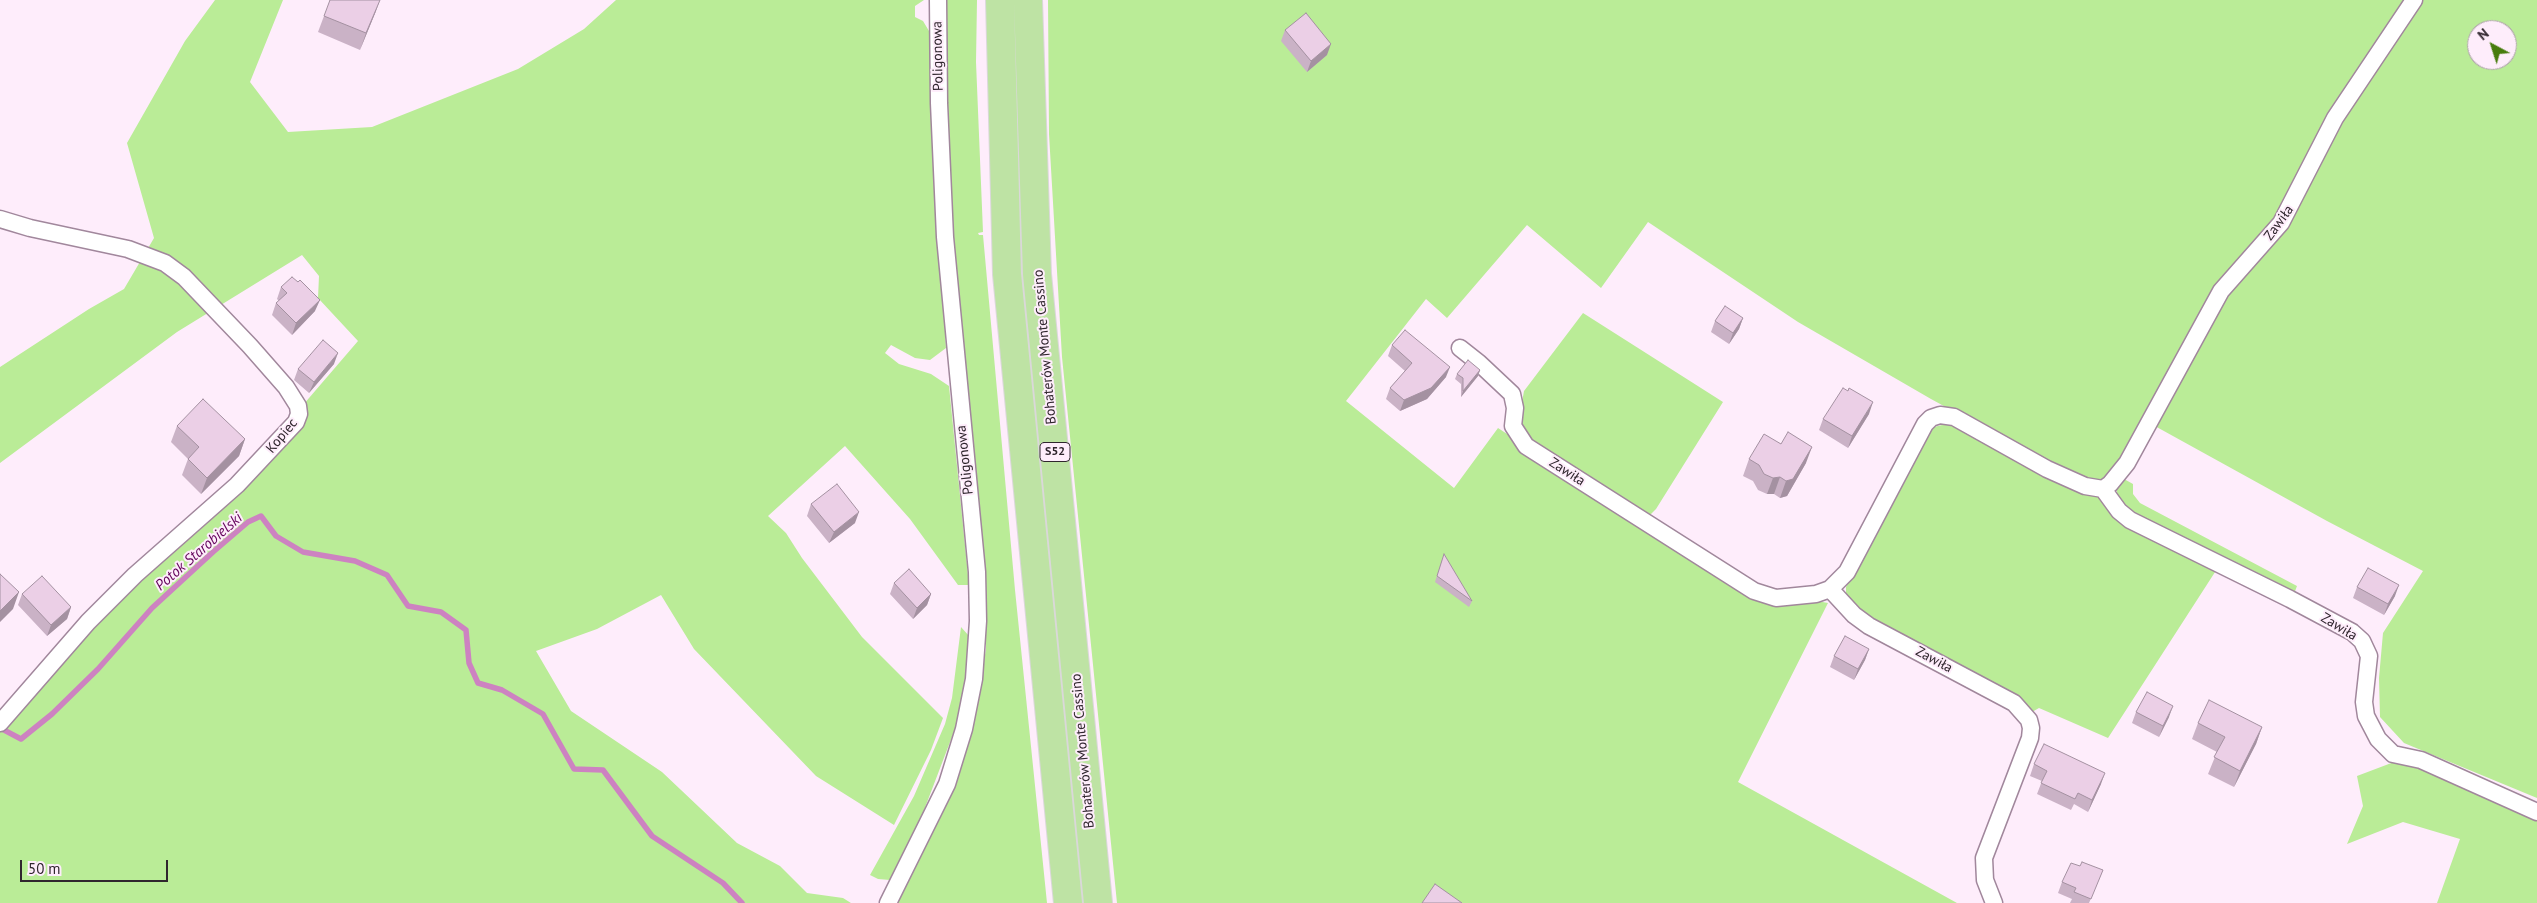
<!DOCTYPE html>
<html>
<head>
<meta charset="utf-8">
<style>
	body { margin:0 }
	#map { position:relative; width:2537px; height:903px; overflow:hidden; background:#feedfb; font-family:"PT Sans",sans-serif }
	canvas { display:block }
	.north { position:absolute; left:2467px; top:20px; width:50px; height:50px; box-sizing:border-box; background:#feedfb; border:1px solid #ac9da9; border-radius:50%; rotate:320deg; font-size:14px; font-weight:700; line-height:20px; text-align:center; color:#30262e }
	.north::after { content:''; display:block; margin:auto; width:18px; height:22px; background:#477c0d; clip-path:polygon(50% 0,100% 100%,50% 72%,0 100%) }
	.scale { position:absolute; left:20px; top:860px; width:148px; height:22px; box-sizing:border-box; border:2px solid #30262e; border-top:0; padding-left:6px; font-size:15px; line-height:18px; white-space:nowrap; color:#30262e; -webkit-text-stroke:4px #feedfb; paint-order:stroke }
</style>
</head>
<body>
<div id="map">
<canvas width="2537" height="903"></canvas>
<div class="north">N</div>
<div class="scale">50 m</div>
</div>
<script>
const ctx = document.querySelector('canvas').getContext('2d');
ctx.lineJoin = 'round';
function fillPath(path, color) {
  ctx.fillStyle = color;
  ctx.fill(path, 'evenodd');
}
function poly(rows) {
  const path = new Path2D();
  for (const r of rows) {
    path.moveTo(r[0], r[1]);
    for (let i = 2; i < r.length; i += 2) path.lineTo(r[i], r[i + 1]);
  }
  return path;
}
function strokePath(path, color, width, dash) {
  ctx.strokeStyle = color;
  ctx.lineWidth = width;
  ctx.lineCap = dash ? 'butt' : 'round';
  ctx.setLineDash(dash || []);
  ctx.stroke(path);
}
function drawText(font, color, halo, rows, align = 'center') {
  ctx.font = font + ' "PT Sans",sans-serif';
  ctx.lineWidth = 4;
  ctx.setLineDash([]);
  ctx.textBaseline = 'middle';
  ctx.strokeStyle = halo;
  ctx.fillStyle = color;
  for (const [text, x, y, turn = 0] of rows) {
    ctx.save();
    ctx.translate(x, y);
    ctx.rotate((+turn || 0) * Math.PI / 180);
    ctx.textAlign = isNaN(turn) ? turn : align;
    if (halo) ctx.strokeText(text, 0, 0);
    ctx.fillText(text, 0, 0);
    ctx.restore();
  }
}
fillPath(poly([
	[215,0,283,0,250,82,288,132,372,127,518,69,584,29,616,0,924,0,915,6,915,17,923,21,929,31,946,348,930,360,915,358,891,345,885,353,899,364,931,374,949,386,969,585,958,585,910,519,845,446,768,516,786,533,802,558,862,637,943,718,931,750,894,825,816,776,694,649,661,595,597,629,536,651,571,711,662,772,737,843,780,866,807,893,843,898,851,903,0,903,0,730,52,668,303,405,358,341,318,298,319,276,302,255,177,332,0,463,0,367,89,309,124,289,154,238,127,143,185,41],
	[947,0,977,0,976,62,983,232,978,233,979,235,983,235,1015,590,1047,903,896,903,971,735,986,649,985,570,968,410,953,232,947,103],
	[1048,0,2409,0,2290,199,2259,242,2124,458,2104,479,2092,482,2072,476,1931,399,1798,322,1648,222,1601,288,1527,225,1447,318,1426,299,1346,401,1454,488,1498,428,1759,600,1817,601,1828,603,1738,782,1957,903,1117,903,1062,357,1049,134],
	[2420,0,2537,0,2537,798,2404,743,2380,717,2379,678,2383,633,2423,571,2327,521,2153,425,2224,294,2320,155],
	[2477,30,2507,30,2507,60,2477,60],
	[1583,313,1723,402,1656,509,1648,517,1529,441,1518,424,1524,391],
	[1950,423,2102,499,2217,569,2108,738,2039,708,2032,712,1872,622,1846,595,1846,587,1927,434,1934,427],
	[2124,479,2133,484,2133,494,2140,503,2297,586,2294,594,2133,517,2117,499,2117,489],
	[961,627,969,636,965,683,955,729,921,818,890,880,878,879,870,875,914,796,945,724,952,698],
	[2404,761,2537,818,2537,903,2437,903,2460,839,2403,822,2347,844,2363,806,2357,776,2394,762]
]), '#baec97');
strokePath(poly([
	[0,728,21,739,52,714,98,669,152,608,213,552,248,522,261,516,276,536,303,552,355,561,387,575,408,606,441,612,466,630,469,663,478,683,502,690,543,714,574,769,603,770,652,836,723,883,742,903]
]), '#cd82c1', 5.5);
const minor = poly([
	[0,219,30,228,128,249,165,263,184,277,250,346,286,387,298,406,299,414,296,422,237,485,135,575,88,622,0,723],
	[1460,348,1479,363,1512,394,1515,408,1513,426,1526,446,1754,591,1776,598,1816,594,1830,589,1847,572,1925,424,1931,418,1940,415,1954,417,2047,469,2085,486,2103,489,2110,484,2127,463,2221,291,2281,223,2335,118,2414,0],
	[2103,489,2119,511,2130,520,2290,599,2352,632,2362,641,2369,656,2364,702,2366,716,2378,739,2393,754,2421,760,2537,812],
	[1830,589,1854,615,1869,626,2014,703,2029,720,2031,728,2030,738,1984,858,1985,880,1994,903],
	[888,903,947,784,964,729,974,679,978,621,977,572,945,237,939,103,938,0]
]);
const motorway = poly([
	[1000,0,1007,274,1068,903],
	[1028,0,1037,274,1098,903]
]);
strokePath(minor, '#a1879c', 19);
strokePath(motorway, '#dad8d9', 30);
strokePath(minor, '#fff', 16);
strokePath(motorway, '#bee3a4', 28);
fillPath(poly([
	[376,11,360,50,318,32,324,16],
	[1285,30,1327,55,1307,72,1281,41],
	[281,287,315,311,292,335,272,315,276,303,279,301,277,299],
	[1743,318,1739,329,1729,344,1711,332,1715,321],
	[1392,345,1446,377,1427,399,1400,411,1386,399,1390,388,1405,371,1388,356],
	[334,364,309,393,294,380,298,369],
	[1480,370,1478,376,1461,397,1461,384,1455,379,1457,374],
	[1869,414,1848,448,1819,430,1823,419],
	[177,426,245,439,239,456,201,494,182,475,188,459,171,442],
	[1749,459,1806,463,1787,496,1780,498,1774,494,1767,494,1758,490,1753,481,1743,476],
	[811,504,855,523,829,543,807,516],
	[1442,560,1472,601,1469,607,1435,582],
	[894,583,931,594,927,605,913,619,890,594],
	[2357,587,2395,596,2384,615,2353,598],
	[22,594,71,607,67,619,47,636,18,605],
	[1869,649,1865,660,1854,680,1830,667,1834,656],
	[2136,712,2169,717,2159,737,2132,723],
	[2198,723,2262,727,2256,744,2234,787,2208,774,2217,752,2192,739],
	[2034,764,2101,784,2088,812,2074,804,2071,810,2037,794,2042,781,2030,776],
	[2080,866,2103,870,2089,903,2070,903,2072,899,2058,893,2062,882]
]), '#cab2c6');
fillPath(poly([
	[380,0,376,11,360,50,366,33],
	[1331,44,1327,55,1307,72,1311,61],
	[320,300,315,311,292,335,296,323],
	[1743,318,1739,329,1729,344,1733,333],
	[338,353,334,364,309,393,314,382],
	[1450,367,1446,377,1427,399,1400,411,1404,400],
	[1480,370,1478,376,1461,397,1463,391],
	[1873,402,1869,414,1848,448,1852,436],
	[245,439,239,456,201,494,207,478],
	[1812,447,1806,463,1787,496,1780,498,1786,481],
	[1780,477,1774,494,1767,494,1773,478],
	[859,512,855,523,829,543,834,532],
	[2399,585,2395,596,2384,615,2388,604],
	[19,592,13,609,0,622,0,611],
	[931,594,927,605,913,619,917,608],
	[71,607,67,619,47,636,51,625],
	[1869,649,1865,660,1854,680,1858,669],
	[2173,706,2169,717,2159,737,2163,726],
	[2262,727,2256,744,2234,787,2240,771],
	[2105,773,2101,784,2088,812,2092,800]
]), '#a491a1');
const building = poly([
	[330,0,380,0,366,33,324,16,330,0],
	[1306,13,1331,44,1311,61,1285,30,1306,13],
	[292,277,298,282,300,280,320,300,296,323,276,303,287,293,281,287,292,277],
	[1725,306,1743,318,1733,333,1715,321,1725,306],
	[1405,330,1450,367,1431,388,1404,400,1390,388,1412,363,1392,345,1405,330],
	[323,340,338,353,314,382,298,369,323,340],
	[1468,360,1480,370,1463,391,1463,378,1457,374,1468,360],
	[1843,388,1848,391,1849,388,1873,402,1852,436,1823,419,1843,388],
	[203,399,245,439,207,478,188,459,199,447,177,426,203,399],
	[1788,432,1812,447,1793,479,1786,481,1780,477,1773,478,1764,474,1759,465,1749,459,1764,434,1781,444,1788,432],
	[837,484,859,512,834,532,811,504,837,484],
	[1444,554,1472,601,1437,576,1444,554],
	[2368,568,2399,585,2388,604,2357,587,2368,568],
	[909,569,931,594,917,608,894,583,909,569],
	[0,574,19,592,0,611,0,574],
	[42,576,71,607,51,625,22,594,42,576],
	[1845,636,1869,649,1858,669,1834,656,1845,636],
	[2147,692,2173,706,2163,726,2136,712,2147,692],
	[2209,700,2262,727,2240,771,2214,757,2225,737,2198,723,2209,700],
	[2044,744,2105,773,2092,800,2078,793,2075,799,2041,783,2047,771,2034,764,2044,744],
	[2082,862,2103,870,2091,899,2074,892,2076,888,2062,882,2071,863,2080,866,2082,862],
	[1435,884,1462,903,1422,903,1435,884]
]);
fillPath(building, '#ebcfe6');
strokePath(building, '#a491a1', 1);
for (const [x, y, w] of [
	[1055,452,30]
]) {
  const box = new Path2D();
  box.roundRect(x - w / 2, y - 9.5, w, 19, 4);
  ctx.fillStyle = '#feedfb';
  ctx.fill(box);
  strokePath(box, '#30262e', 1);
}
drawText('bold 12px', '#30262e', null, [
	["S52",1055,452]
]);
drawText('14px', '#30262e', '#feedfb', [
	["Poligonowa",938,56,-91],
	["Zawiła",2279,223,-54],
	["Bohaterów Monte Cassino",1045,347,-95],
	["Kopiec",282,436,-50],
	["Poligonowa",965,460,-96],
	["Zawiła",1567,472,33],
	["Zawiła",2339,627,31],
	["Zawiła",1934,660,28],
	["Bohaterów Monte Cassino",1083,751,-95]
]);
drawText('italic 15px', '#62035a', '#feedfb', [
	["Potok Starobielski",199,552,-41]
]);
</script>
</body>
</html>
